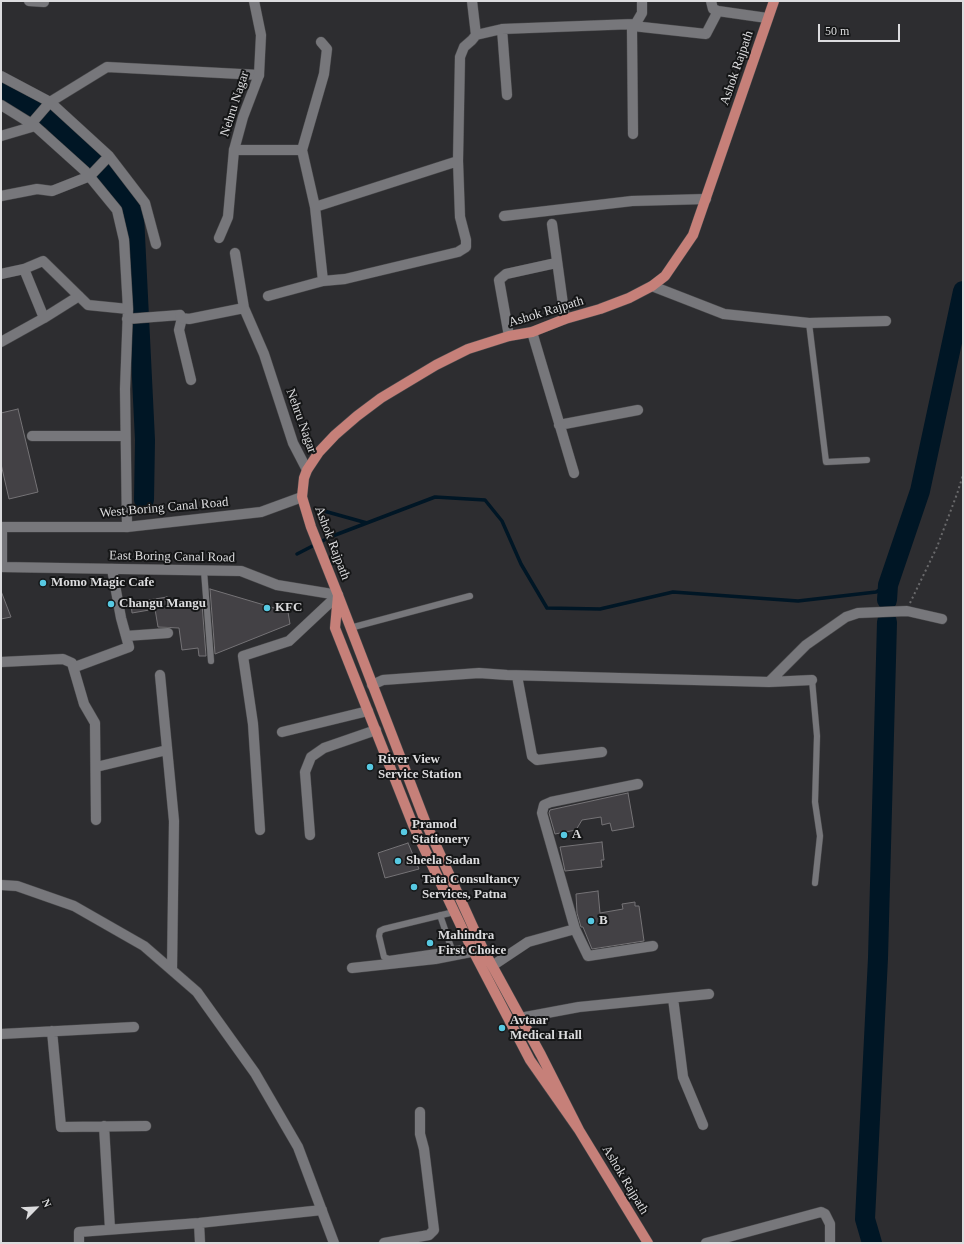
<!DOCTYPE html>
<html>
<head>
<meta charset="utf-8">
<style>
	body { margin:0 }
	#map { position:relative; width:964px; height:1244px; overflow:hidden; background:#2d2d30; font-family:Georgia,serif }
	canvas { display:block }
	.frame { position:absolute; inset:0; border:2px solid #dcdcde; pointer-events:none }
	.north { position:absolute; left:16px; top:1188px; width:40px; height:40px; -webkit-text-stroke:3px #151617; paint-order:stroke; rotate:66deg; font-size:11px; font-weight:700; line-height:16px; text-align:center; color:#dcdcde }
	.north::after { content:''; display:block; margin:auto; width:14px; height:18px; background:#dcdcde; clip-path:polygon(50% 0,100% 100%,50% 72%,0 100%) }
	.scale { position:absolute; left:818px; top:24px; width:82px; height:18px; box-sizing:border-box; border:2px solid #dcdcde; border-top:0; padding-left:5px; font-size:12px; line-height:14px; white-space:nowrap; color:#dcdcde; -webkit-text-stroke:3px #151617; paint-order:stroke }
</style>
</head>
<body>
<div id="map">
<canvas width="964" height="1244"></canvas>
<div class="frame"></div>
<div class="north">N</div>
<div class="scale">50 m</div>
</div>
<script>
const ctx = document.querySelector('canvas').getContext('2d');
ctx.lineJoin = 'round';
function poly(rows) {
  const path = new Path2D();
  for (const r of rows) {
    path.moveTo(r[0], r[1]);
    for (let i = 2; i < r.length; i += 2) path.lineTo(r[i], r[i + 1]);
  }
  return path;
}
function strokePath(path, color, width, dash) {
  ctx.strokeStyle = color;
  ctx.lineWidth = width;
  ctx.lineCap = dash ? 'butt' : 'round';
  ctx.setLineDash(dash || []);
  ctx.stroke(path);
}
function fillPath(path, color) {
  ctx.fillStyle = color;
  ctx.fill(path, 'evenodd');
}
function drawText(font, color, halo, rows, align = 'center') {
  ctx.font = font + ' Georgia,serif';
  ctx.lineWidth = 4;
  ctx.setLineDash([]);
  ctx.textBaseline = 'middle';
  ctx.strokeStyle = halo;
  ctx.fillStyle = color;
  for (const [text, x, y, turn = 0] of rows) {
    ctx.save();
    ctx.translate(x, y);
    ctx.rotate((+turn || 0) * Math.PI / 180);
    ctx.textAlign = isNaN(turn) ? turn : align;
    if (halo) ctx.strokeText(text, 0, 0);
    ctx.fillText(text, 0, 0);
    ctx.restore();
  }
}
strokePath(poly([
	[324,511,367,523],
	[297,554,330,537,435,497,485,500,502,521,521,564,547,608,600,609,673,592,798,601,876,592,888,585]
]), '#001625', 3.5);
strokePath(poly([
	[1,89,52,120,117,186,134,215,145,440,144,500],
	[887,600,888,585,920,491,963,291],
	[872,1243,865,1219,878,958,887,622]
]), '#001625', 20);
const building = poly([
	[18,409,38,492,9,499,1,464,1,413,18,409],
	[210,589,288,612,290,624,215,654,210,589],
	[1,591,11,617,1,619,1,591],
	[167,597,169,608,202,604,206,656,199,656,198,648,182,650,179,628,158,627,155,609,132,613,131,603,167,597],
	[628,793,634,827,612,831,610,823,602,825,601,817,582,820,576,830,555,834,549,813,550,810,628,793],
	[602,842,604,860,601,860,602,867,565,871,560,847,602,842],
	[408,843,419,869,385,878,378,853,408,843],
	[598,891,600,913,623,909,622,904,635,902,635,906,639,906,644,941,592,949,583,927,581,927,577,913,576,894,598,891]
]);
fillPath(building, '#434145');
strokePath(building, '#757376', 1);
const service = poly([
	[809,323,826,462,867,460],
	[204,571,211,661],
	[350,628,470,596],
	[812,680,817,736,815,802,820,836,815,883],
	[454,912,384,929,380,931,379,936,384,957,389,959,471,947],
	[440,915,452,950]
]);
const minor = poly([
	[29,1,44,2],
	[711,1,713,9,718,11,767,18],
	[633,26,706,34,718,11],
	[502,29,507,95],
	[476,35,502,29,634,24],
	[1,76,50,102,109,156,145,203,156,244],
	[1,105,35,126,85,171,117,210,124,240,128,309,125,389,127,527],
	[31,124,50,102,107,67,259,75],
	[633,134,632,30,642,13,642,1],
	[1,136,35,126],
	[234,150,302,150],
	[1,196,37,189,52,191,90,176,109,156],
	[315,207,302,150,324,74,327,49,321,42],
	[504,216,632,201,706,199],
	[552,224,565,319],
	[24,269,44,318],
	[1,274,24,269,43,261,88,305,128,309],
	[323,281,315,207,458,161],
	[652,286,724,314,809,323,886,321],
	[268,296,323,281,345,279,458,252,466,247,466,240,460,217,458,161,460,57,464,47,472,40,476,35,472,1],
	[182,318,179,330,191,380],
	[127,319,180,315],
	[532,332,574,473],
	[509,336,499,280,506,274,556,263],
	[1,342,44,318,79,296],
	[559,425,638,410],
	[32,436,125,436],
	[126,636,168,633],
	[1,662,63,659,72,663,84,704,95,723,96,820],
	[75,667,129,647,121,618,112,569],
	[160,675,174,821,172,970],
	[517,676,532,756,537,760,602,752],
	[769,682,806,645,846,617,858,613,907,611,942,619],
	[372,685,383,680,479,673,507,675,769,682,812,680],
	[282,732,368,711],
	[96,767,167,750],
	[260,830,253,724,243,656,289,641,338,595],
	[310,835,305,772,311,757,324,748,376,730],
	[1,885,17,886,74,906,144,946,197,992,255,1073,298,1147,334,1243],
	[575,929,588,956,653,946],
	[492,966,528,942,575,929,542,813,544,805,551,802,638,784],
	[352,968,435,959,481,950],
	[673,998,683,1077,703,1125],
	[510,1022,520,1018,579,1007,709,994],
	[52,1031,61,1127,146,1126],
	[1,1034,134,1027],
	[104,1126,110,1229],
	[199,1223,200,1243],
	[79,1243,79,1232,199,1223,322,1210],
	[384,1243,429,1235,434,1230,424,1149,420,1134,420,1112],
	[706,1243,821,1212,825,1214,830,1224,830,1243]
]);
const tertiary = poly([
	[219,238,228,217,234,150,243,117,259,75,261,35,254,1],
	[235,253,244,308],
	[180,315,182,318,189,319,244,308,264,354,293,443,307,470]
]);
const secondary = poly([
	[1,527,127,527,261,512,302,497],
	[2,527,2,567],
	[1,567,241,571,277,585,338,595]
]);
const primary = poly([
	[338,595,311,527,302,497,304,478,307,470,319,452,335,435,357,416,381,398,436,365,468,349,509,336,532,332,565,319,600,309,629,298,652,286,665,276,693,235,774,1],
	[579,1130,541,1055,483,949,425,821,338,595,335,628,413,825,471,947,530,1060,579,1130,648,1243]
]);
strokePath(service, '#49494b', 7);
strokePath(minor, '#49494b', 11);
strokePath(tertiary, '#49494b', 11);
strokePath(secondary, '#49494b', 11);
strokePath(primary, '#49494b', 11);
strokePath(poly([
	[910,603,937,547,957,494,963,475]
]), '#69696b', 2, [2, 3]);
strokePath(service, '#77777b', 6);
strokePath(minor, '#77777b', 10);
strokePath(tertiary, '#77777b', 10);
strokePath(secondary, '#77777b', 10);
strokePath(primary, '#c68079', 10);
for (const [x, y, r, color] of [
	[43,583,4,"#57c9e2"],
	[111,604,4,"#57c9e2"],
	[267,608,4,"#57c9e2"],
	[370,767,4,"#57c9e2"],
	[404,832,4,"#57c9e2"],
	[564,835,4,"#57c9e2"],
	[398,861,4,"#57c9e2"],
	[414,887,4,"#57c9e2"],
	[591,921,4,"#57c9e2"],
	[430,943,4,"#57c9e2"],
	[502,1028,4,"#57c9e2"]
]) {
  const dot = new Path2D();
  dot.arc(x, y, r, 0, 2 * Math.PI);
  ctx.fillStyle = color;
  ctx.fill(dot);
  strokePath(dot, '#151617', 1.5);
}
drawText('13px', '#dcdcde', '#151617', [
	["Ashok Rajpath",737,68,-71],
	["Nehru Nagar",235,104,-72],
	["Ashok Rajpath",546,312,-17],
	["Nehru Nagar",301,421,70],
	["West Boring Canal Road",164,508,-5],
	["Ashok Rajpath",332,543,69],
	["East Boring Canal Road",172,557,1],
	["Ashok Rajpath",625,1180,59]
]);
drawText('bold 13px', '#dcdcde', '#151617', [
	["Momo Magic Cafe",51,583],
	["Changu Mangu",119,604],
	["KFC",275,608],
	["River View",378,760],
	["Service Station",378,775],
	["Pramod",412,825],
	["Stationery",412,840],
	["A",572,835],
	["Sheela Sadan",406,861],
	["Tata Consultancy",422,880],
	["Services, Patna",422,895],
	["B",599,921],
	["Mahindra",438,936],
	["First Choice",438,951],
	["Avtaar",510,1021],
	["Medical Hall",510,1036]
], 'left');
</script>
</body>
</html>
